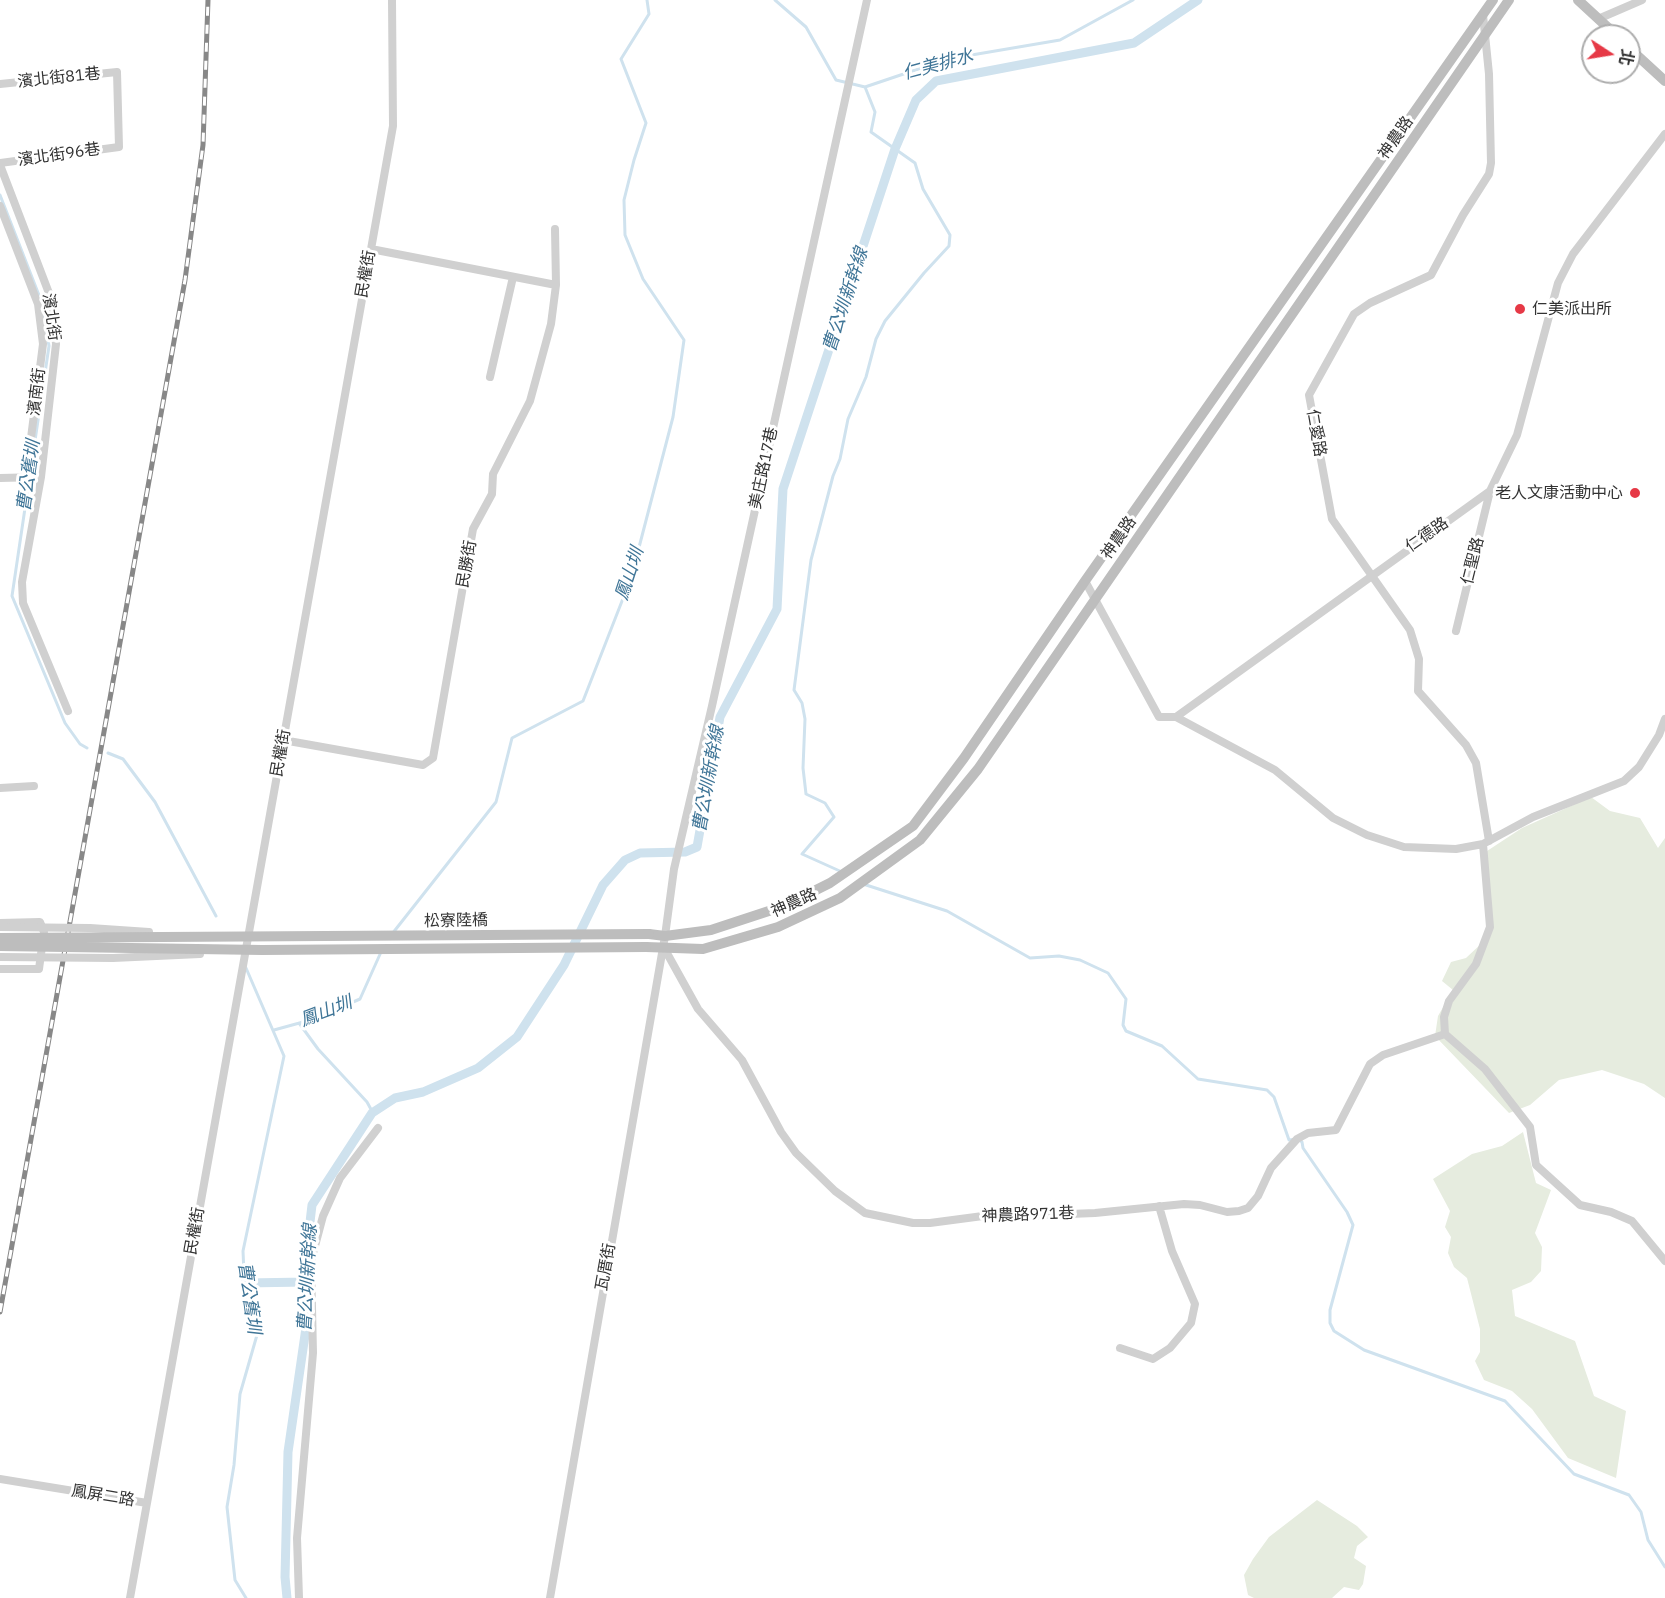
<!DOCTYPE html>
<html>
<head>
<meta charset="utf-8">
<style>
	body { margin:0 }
	#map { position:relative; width:1665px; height:1598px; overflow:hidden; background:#fff; font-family:"IBM Plex Sans","Noto Sans TC",sans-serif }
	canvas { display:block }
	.north { position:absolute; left:1581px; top:24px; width:60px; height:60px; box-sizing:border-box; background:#fff; border:2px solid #adadad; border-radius:50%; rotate:102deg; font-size:16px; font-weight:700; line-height:24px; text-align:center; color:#333 }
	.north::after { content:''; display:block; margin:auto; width:21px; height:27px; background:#e63946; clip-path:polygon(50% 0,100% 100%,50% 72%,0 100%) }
</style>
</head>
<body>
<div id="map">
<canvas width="1665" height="1598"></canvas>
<div class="north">北</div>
</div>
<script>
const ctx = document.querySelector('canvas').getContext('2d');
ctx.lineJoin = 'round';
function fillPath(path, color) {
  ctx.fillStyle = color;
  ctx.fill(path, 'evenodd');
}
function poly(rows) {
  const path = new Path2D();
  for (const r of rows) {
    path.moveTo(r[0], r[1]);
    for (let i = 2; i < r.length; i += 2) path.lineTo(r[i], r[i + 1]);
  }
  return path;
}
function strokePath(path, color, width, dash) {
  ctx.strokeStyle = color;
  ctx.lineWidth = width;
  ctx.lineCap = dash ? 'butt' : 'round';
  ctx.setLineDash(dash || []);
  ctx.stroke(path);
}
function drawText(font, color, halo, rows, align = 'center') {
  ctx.font = font + ' "IBM Plex Sans","Noto Sans TC",sans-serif';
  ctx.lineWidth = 6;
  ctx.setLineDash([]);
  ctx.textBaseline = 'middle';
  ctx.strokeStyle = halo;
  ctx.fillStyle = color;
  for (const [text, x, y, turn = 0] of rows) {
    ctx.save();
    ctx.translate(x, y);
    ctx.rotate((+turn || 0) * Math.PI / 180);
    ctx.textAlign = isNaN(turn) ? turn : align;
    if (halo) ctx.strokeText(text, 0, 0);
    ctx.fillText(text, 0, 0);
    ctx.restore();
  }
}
fillPath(poly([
	[1591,797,1610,811,1640,818,1658,848,1665,838,1665,1098,1644,1084,1602,1070,1559,1080,1530,1105,1509,1113,1435,1036,1438,1016,1453,990,1442,981,1451,962,1466,958,1483,942,1488,919,1484,853,1522,828],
	[1523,1132,1536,1183,1551,1190,1535,1233,1542,1247,1541,1271,1531,1282,1512,1290,1515,1316,1575,1341,1594,1396,1626,1411,1616,1478,1568,1458,1532,1409,1512,1391,1484,1380,1475,1361,1480,1352,1480,1329,1467,1278,1454,1267,1448,1253,1451,1237,1445,1227,1450,1211,1433,1179,1472,1154,1502,1146],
	[1317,1500,1357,1526,1368,1537,1357,1546,1354,1558,1366,1566,1363,1584,1359,1590,1344,1587,1332,1598,1254,1598,1248,1595,1244,1575,1253,1559,1269,1537]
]), '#e6ecdf');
strokePath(poly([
	[775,0,806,27,836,80,865,87,948,59,1060,40,1133,0],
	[0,195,42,303,49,346,12,596,65,723,80,744,87,748],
	[108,753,123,759,155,802,216,916],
	[842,872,802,854,834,817,825,803,806,794,803,768,805,719,802,703,794,690,811,560,833,476,840,459,848,419,866,377,876,339,885,321,924,273,949,246,950,235,923,189,915,163,871,132,875,112,865,87],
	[863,884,947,911,1030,958,1059,956,1080,960,1108,973,1126,999,1123,1025,1126,1031,1162,1046,1198,1079,1267,1090,1274,1097,1289,1140,1298,1139,1302,1142,1303,1148,1347,1212,1353,1225,1330,1310,1330,1323,1334,1331,1364,1350,1505,1401,1574,1474,1629,1495,1641,1512,1648,1540,1665,1567],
	[392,934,496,802,512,738,583,701,631,578,673,417,684,340,643,279,625,235,624,200,634,160,646,123,621,59,649,14,647,0],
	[299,1023,318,1049,367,1102,373,1113],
	[274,1030,314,1019,360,999,381,952],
	[246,1598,235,1580,227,1507,234,1465,240,1394,257,1335,245,1296,243,1251,284,1056,246,968]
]), '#cfe2ee', 3);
strokePath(poly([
	[245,1283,307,1282],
	[287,1598,285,1577,288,1452,307,1321,306,1256,312,1205,372,1113,395,1098,423,1092,478,1068,517,1037,564,965,603,885,625,860,640,853,685,852,697,847,720,717,777,609,783,489,895,149,916,100,936,81,1134,43,1198,0]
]), '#cfe2ee', 9);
strokePath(poly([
	[1483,15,1489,74,1491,163,1489,174,1463,215,1431,275,1370,303,1354,314,1309,395,1332,519,1410,630,1419,659,1418,691,1466,745,1476,763,1489,841],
	[1598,19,1642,0],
	[0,84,117,72,119,147,0,163],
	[0,165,52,301,56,344,41,477,22,582,23,603,68,711],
	[0,206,38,304,43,344,26,477],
	[371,249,556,285],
	[490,377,513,277],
	[0,478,41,477],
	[1085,581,1159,717,1176,717,1490,491,1517,435,1558,283,1573,254,1665,134],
	[1456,631,1490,491],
	[1176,717,1275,770,1333,818,1367,835,1404,847,1456,849,1483,844,1533,817,1624,781,1639,767,1659,735,1665,719],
	[283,740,423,765,433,758,473,529,492,494,493,474,530,401,551,324,556,285,555,229],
	[0,788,34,786],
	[1483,844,1490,927,1476,964,1449,1001,1444,1017,1445,1034,1485,1069,1530,1127,1536,1165,1580,1205,1611,1212,1632,1221,1665,1261],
	[0,923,40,922,44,932,39,969,0,969],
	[663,946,698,1009,742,1060,781,1132,796,1153,835,1191,865,1213,913,1223,930,1223,998,1214,1018,1216,1095,1213,1184,1204,1200,1205,1227,1212,1239,1211,1248,1208,1258,1196,1271,1168,1297,1139,1308,1133,1336,1130,1370,1064,1383,1055,1445,1034],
	[1120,1348,1153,1359,1170,1348,1191,1323,1195,1304,1172,1251,1159,1206],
	[0,1479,147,1503,130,1598],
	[147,1503,393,126,392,0],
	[299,1598,297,1538,313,1353,311,1261,323,1216,340,1178,378,1128],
	[550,1598,665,936,674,869,712,706,867,0]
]), '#d0d0d0', 8);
strokePath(poly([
	[1578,0,1617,36],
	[1629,48,1665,81],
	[649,934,665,936,711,930,784,906,830,883,913,826,964,758,1085,581,1493,0],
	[646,947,703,949,778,927,840,898,920,840,978,769,1509,0]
]), '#bdbdbd', 10);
const rail = poly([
	[0,1312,185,280,203,145,208,0]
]);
strokePath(rail, '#888', 5);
strokePath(rail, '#fff', 3, [9]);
strokePath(poly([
	[0,927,90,928,149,932],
	[0,957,113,958,200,954]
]), '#d0d0d0', 8);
strokePath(poly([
	[0,938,649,934],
	[0,946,262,950,646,947]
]), '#bdbdbd', 10);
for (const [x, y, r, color] of [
	[1520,309,6,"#e63946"],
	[1635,493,6,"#e63946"]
]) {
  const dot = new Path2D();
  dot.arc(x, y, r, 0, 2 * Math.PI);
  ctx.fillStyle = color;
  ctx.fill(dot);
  strokePath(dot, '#fff', 2);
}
drawText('16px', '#333', '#fff', [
	["濱北街81巷",59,78,-6],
	["神農路",1396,138,-55],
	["濱北街96巷",59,155,-8],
	["民權街",366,274,-80],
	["濱北街",51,317,82],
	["濱南街",37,392,-83],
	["仁愛路",1316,433,80],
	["美庄路17巷",764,468,-78],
	["仁德路",1427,535,-35],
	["神農路",1119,538,-55],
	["仁聖路",1473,561,-76],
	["民勝街",467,564,-80],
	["民權街",281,753,-80],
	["神農路",794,903,-24],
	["松寮陸橋",456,921,-1],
	["神農路971巷",1028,1215,-2],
	["民權街",195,1231,-80],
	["瓦厝街",606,1267,-80],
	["鳳屏二路",103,1496,9]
]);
drawText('16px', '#333', '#fff', [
	["仁美派出所",1532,309],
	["老人文康活動中心",1623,493,"right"]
], 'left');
drawText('italic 18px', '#3f7597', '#fff', [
	["仁美排水",938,65,-15],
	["曹公圳新幹線",846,300,-72],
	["曹公舊圳",29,476,-82],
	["鳳山圳",630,574,-72],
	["曹公圳新幹線",709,779,-80],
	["鳳山圳",326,1012,-21],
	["曹公圳新幹線",308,1278,-87],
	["曹公舊圳",249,1298,82]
]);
</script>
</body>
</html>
